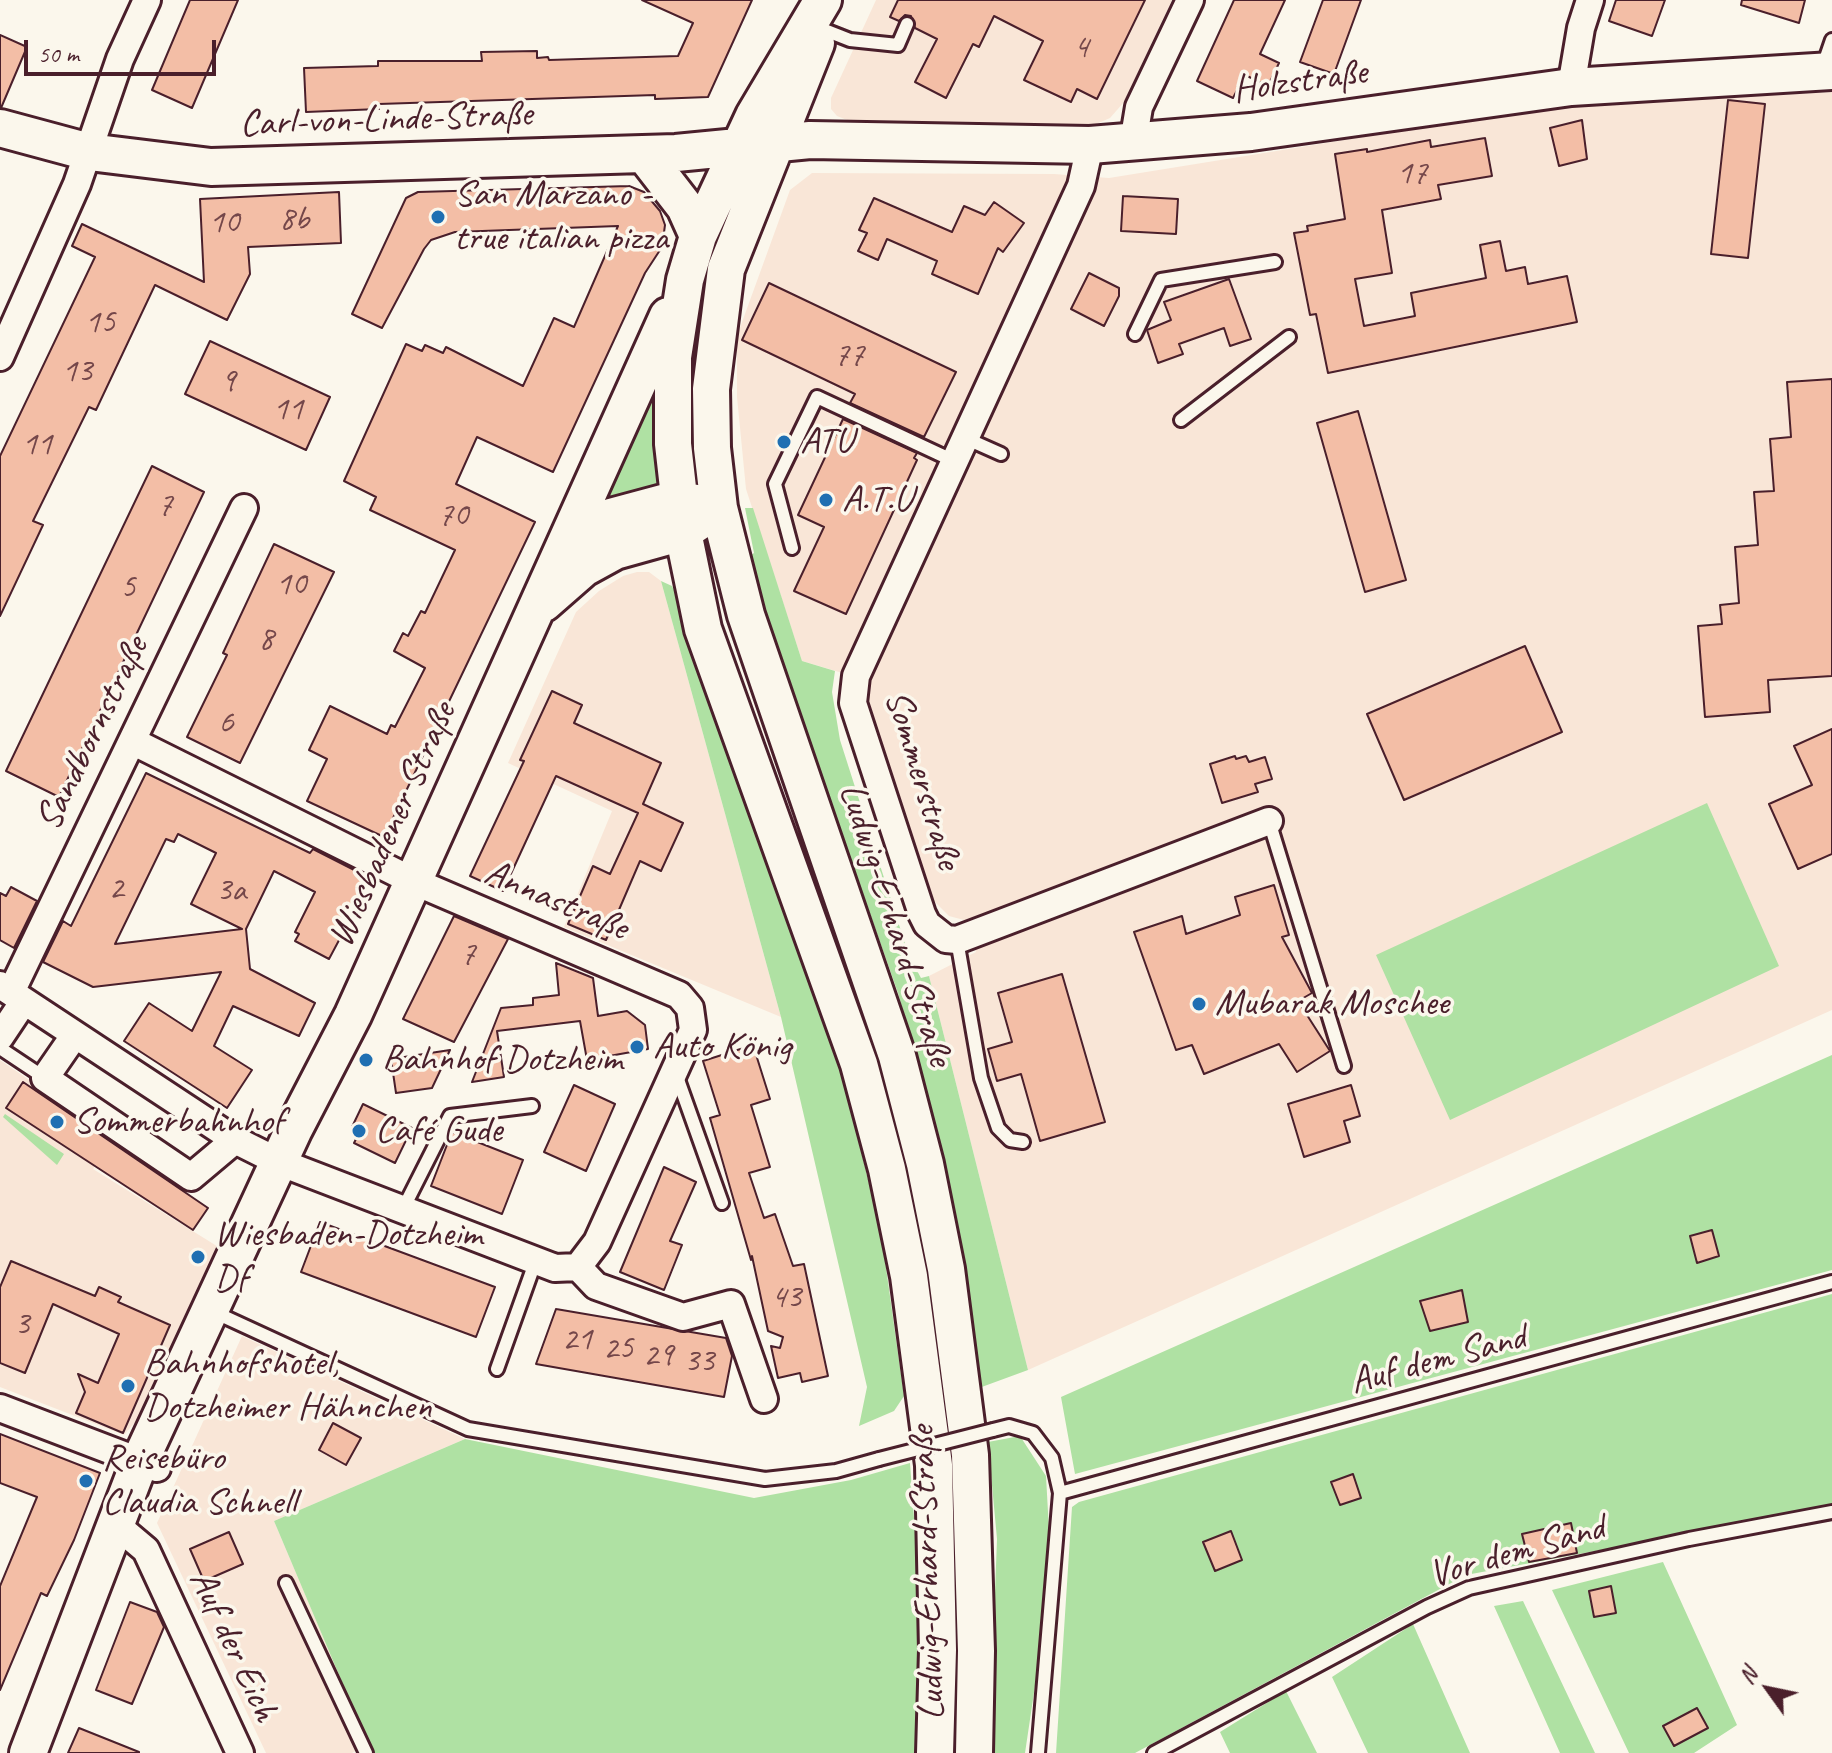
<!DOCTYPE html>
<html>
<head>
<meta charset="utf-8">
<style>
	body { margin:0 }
	#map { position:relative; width:1832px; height:1753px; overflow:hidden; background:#fbf7ec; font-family:Caveat,sans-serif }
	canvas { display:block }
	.north { position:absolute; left:1728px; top:1649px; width:80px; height:80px; -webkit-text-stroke:6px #fbf7ec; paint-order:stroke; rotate:303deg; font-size:22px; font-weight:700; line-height:32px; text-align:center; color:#4a1f2b }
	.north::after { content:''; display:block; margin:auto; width:28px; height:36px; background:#4a1f2b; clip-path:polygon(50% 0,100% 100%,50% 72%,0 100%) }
	.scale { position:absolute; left:24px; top:40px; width:192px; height:36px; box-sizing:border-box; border:4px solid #4a1f2b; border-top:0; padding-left:10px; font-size:24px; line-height:28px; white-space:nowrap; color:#4a1f2b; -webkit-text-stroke:6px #fbf7ec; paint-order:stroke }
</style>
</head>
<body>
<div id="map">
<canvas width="1832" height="1753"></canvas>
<div class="north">N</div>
<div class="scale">50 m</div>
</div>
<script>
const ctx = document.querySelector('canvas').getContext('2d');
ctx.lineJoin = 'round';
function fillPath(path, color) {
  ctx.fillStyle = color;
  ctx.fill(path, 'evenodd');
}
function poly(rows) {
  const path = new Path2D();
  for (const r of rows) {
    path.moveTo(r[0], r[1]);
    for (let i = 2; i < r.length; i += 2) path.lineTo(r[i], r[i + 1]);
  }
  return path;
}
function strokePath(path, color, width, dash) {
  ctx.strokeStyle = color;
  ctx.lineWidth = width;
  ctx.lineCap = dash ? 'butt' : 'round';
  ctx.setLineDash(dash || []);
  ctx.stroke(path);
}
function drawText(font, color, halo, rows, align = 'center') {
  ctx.font = font + ' Caveat,sans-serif';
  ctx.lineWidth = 7;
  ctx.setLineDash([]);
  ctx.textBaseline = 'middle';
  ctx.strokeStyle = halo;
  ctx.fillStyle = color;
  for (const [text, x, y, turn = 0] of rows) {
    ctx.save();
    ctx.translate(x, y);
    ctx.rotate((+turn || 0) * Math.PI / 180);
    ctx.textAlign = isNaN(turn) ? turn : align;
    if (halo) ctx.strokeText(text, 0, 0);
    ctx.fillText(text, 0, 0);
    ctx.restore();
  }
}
fillPath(poly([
	[876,0,1172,0,1124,102,1110,118,1094,125,852,122,837,116,831,109,831,98],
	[1832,92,1832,1010,1028,1370,929,976,976,952,964,920,949,916,922,889,864,700,866,680,802,661,746,489,737,397,737,336,790,190,812,173,1054,174,1109,178,1555,106],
	[637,572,649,572,661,581,781,1017,564,927,612,811,508,763,576,612,599,591,623,576],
	[0,1060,113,1137,93,1169,220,1248,136,1421,124,1435,0,1387],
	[242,1336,465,1439,274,1521,368,1743,352,1753,266,1753,157,1523]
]), '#f9e6d7');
fillPath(poly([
	[655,360,660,491,595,513],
	[745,508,753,508,802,661,835,671,832,692,840,740,909,956,921,978,929,976,1028,1370,979,1388,963,1276,935,1125,898,993,850,857,788,699,748,557,754,553],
	[661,581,672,586,682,606,693,651,837,1054,881,1232,904,1396,894,1411,859,1426,867,1387,781,1017],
	[1707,803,1779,966,1450,1120,1376,955],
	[1832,1055,1832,1270,1075,1474,1061,1397],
	[5,1114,64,1154,57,1165,3,1117],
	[1832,1294,1832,1507,1466,1575,1135,1753,1056,1753,1072,1507,1079,1502],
	[1020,1436,1046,1476,1049,1530,1039,1659,1025,1753,989,1753,997,1539,988,1442],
	[465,1439,754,1498,851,1480,910,1463,921,1615,916,1753,372,1753,274,1521],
	[1663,1562,1737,1725,1694,1753,1629,1753,1552,1590],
	[1523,1601,1595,1753,1560,1753,1494,1606],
	[1413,1624,1470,1753,1368,1753,1332,1677],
	[1286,1691,1317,1753,1230,1753,1220,1732]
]), '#afe1a3');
const building = poly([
	[190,0,238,0,192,108,152,90,190,0],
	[642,0,752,0,708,97,655,99,655,95,379,104,379,109,306,112,304,68,378,66,378,61,482,61,481,52,537,51,537,58,548,57,549,60,678,56,693,23,642,0],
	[898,0,1145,0,1097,99,1077,89,1071,102,1024,80,1043,41,994,16,979,47,973,44,946,98,915,82,937,39,915,28,911,16,905,15,899,21,890,17,898,0],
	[1234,0,1285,0,1260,54,1279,63,1268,86,1245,75,1233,98,1197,81,1234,0],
	[1323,0,1361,0,1334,74,1300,62,1323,0],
	[1616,0,1665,0,1652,36,1609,21,1616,0],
	[1742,0,1805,0,1799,23,1741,5,1742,0],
	[0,35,27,47,1,108,0,108,0,35],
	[1728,100,1765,104,1748,258,1711,254,1728,100],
	[1582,120,1587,159,1559,166,1550,128,1582,120],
	[1485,138,1492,176,1438,185,1441,199,1382,210,1392,273,1355,279,1364,326,1415,316,1411,293,1486,278,1480,245,1500,241,1506,271,1525,267,1528,284,1567,276,1577,322,1328,373,1316,314,1310,315,1294,233,1308,231,1307,226,1345,219,1335,154,1367,149,1367,152,1430,140,1431,147,1485,138],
	[629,186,644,192,660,211,665,225,662,247,645,273,553,472,477,437,456,484,535,522,384,837,307,801,327,759,309,750,330,706,387,734,391,725,395,727,425,668,394,651,403,633,408,636,421,611,425,613,455,550,370,510,376,497,344,481,406,344,422,351,425,345,443,353,446,347,523,386,554,318,574,327,618,226,455,232,431,240,424,249,382,328,352,314,406,198,418,192,629,186],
	[339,192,341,243,248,247,250,274,227,320,155,285,96,410,89,407,33,521,43,525,0,616,0,456,95,257,72,246,82,224,204,282,200,199,339,192],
	[1123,196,1178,199,1176,234,1121,231,1123,196],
	[874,198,952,232,964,206,985,215,994,202,1024,223,1003,252,998,248,978,294,932,274,937,261,887,239,878,260,858,251,867,233,859,230,874,198],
	[1089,273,1119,288,1119,296,1104,326,1071,309,1089,273],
	[1229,279,1251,339,1230,346,1224,328,1179,344,1183,354,1158,363,1147,330,1171,320,1164,302,1229,279],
	[769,283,956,372,924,437,850,403,855,394,742,340,769,283],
	[210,341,330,397,306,450,185,394,210,341],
	[1832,379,1832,676,1768,680,1770,712,1705,717,1698,626,1722,624,1720,605,1739,603,1735,547,1758,545,1754,492,1774,491,1770,439,1791,437,1787,382,1832,379],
	[1358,411,1406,580,1365,592,1317,423,1358,411],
	[843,419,917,453,914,458,917,460,846,614,794,591,824,527,798,515,843,419],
	[152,466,204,492,59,797,6,771,152,466],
	[274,544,334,572,240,763,187,737,227,655,223,653,274,544],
	[1525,646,1562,732,1404,800,1367,714,1525,646],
	[552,691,582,705,574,723,661,763,643,804,683,823,661,871,640,861,606,940,568,924,593,866,610,874,638,813,556,776,503,891,470,876,524,761,520,760,552,691],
	[1832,729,1832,854,1798,869,1769,804,1812,785,1794,746,1832,729],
	[1235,756,1236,759,1246,756,1249,762,1265,757,1272,779,1255,784,1258,792,1222,803,1210,764,1235,756],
	[146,773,310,853,313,849,368,877,370,882,329,959,295,941,299,934,295,932,315,892,274,871,246,929,250,969,315,1003,299,1036,233,1006,214,1046,252,1070,227,1108,124,1041,149,1003,192,1031,221,972,93,987,43,962,63,921,71,926,146,773],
	[178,834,216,853,191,904,242,929,115,944,166,839,174,842,178,834],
	[1274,885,1289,935,1282,937,1312,993,1298,1001,1330,1051,1297,1072,1279,1044,1204,1074,1192,1045,1176,1050,1134,932,1182,916,1186,934,1240,915,1235,897,1274,885],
	[11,887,37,901,14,948,0,940,0,893,6,896,11,887],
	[454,916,508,939,454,1042,403,1019,454,916],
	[556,963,593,978,598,1016,627,1011,645,1025,648,1049,587,1060,580,1021,497,1031,504,1077,472,1082,501,1008,533,1005,533,998,559,995,556,963],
	[1062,974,1105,1122,1040,1141,1021,1074,997,1081,988,1049,1012,1042,998,993,1062,974],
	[753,1045,770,1099,751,1105,770,1167,749,1173,764,1218,775,1214,793,1266,804,1264,828,1376,802,1382,800,1373,778,1378,771,1346,780,1348,783,1337,768,1331,752,1256,751,1260,710,1118,720,1115,703,1061,753,1045],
	[450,1050,432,1088,396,1093,391,1059,450,1050],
	[23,1082,208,1208,193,1230,6,1108,23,1082],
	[574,1085,615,1104,586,1171,544,1152,574,1085],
	[1351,1085,1360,1116,1344,1121,1350,1142,1304,1157,1288,1104,1351,1085],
	[363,1104,412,1128,395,1163,354,1143,360,1131,352,1127,363,1104],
	[452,1132,523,1160,502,1214,431,1186,452,1132],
	[664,1167,696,1182,670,1241,682,1245,664,1290,620,1272,664,1167],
	[320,1222,495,1287,476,1337,301,1272,320,1222],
	[1712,1230,1719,1256,1697,1263,1690,1236,1712,1230],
	[11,1261,95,1296,99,1287,121,1297,118,1302,170,1325,123,1433,76,1413,85,1392,78,1374,98,1383,119,1334,53,1304,25,1373,0,1363,0,1287,11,1261],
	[1462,1290,1468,1322,1430,1331,1420,1301,1462,1290],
	[556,1309,726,1338,732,1356,724,1397,536,1364,556,1309],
	[333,1423,361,1438,346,1465,319,1450,333,1423],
	[0,1434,100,1473,74,1540,47,1596,41,1593,0,1690,0,1586,37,1497,0,1483,0,1434],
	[1353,1474,1361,1498,1340,1505,1331,1482,1353,1474],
	[1571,1523,1577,1553,1529,1562,1522,1534,1571,1523],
	[1231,1531,1242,1560,1215,1571,1203,1542,1231,1531],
	[229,1532,243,1564,204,1581,190,1549,229,1532],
	[1611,1586,1616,1613,1594,1617,1589,1591,1611,1586],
	[130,1602,157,1612,164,1627,132,1704,96,1690,130,1602],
	[1697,1708,1708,1728,1674,1746,1663,1726,1697,1708],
	[79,1728,139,1752,139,1753,68,1753,79,1728]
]);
fillPath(building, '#f3bea6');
strokePath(building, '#4a1f2b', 2);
const lane = poly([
	[822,29,850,40,898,45,907,24],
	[1822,69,1832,40],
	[1135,334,1161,280,1275,262],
	[1181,420,1289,337],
	[965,438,1001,454],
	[792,548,775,484,817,397,954,461],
	[1269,821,1344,1066],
	[957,940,981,1078,998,1128,1010,1140,1023,1142],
	[0,1048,45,1078],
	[676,1074,722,1203],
	[402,1211,450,1116,532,1106],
	[214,1312,468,1429,765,1479,836,1471,879,1459],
	[497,1369,536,1260],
	[993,1430,1009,1426,1033,1433,1052,1458,1060,1493,1038,1753],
	[1060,1493,1832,1282],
	[286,1583,366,1753],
	[1154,1753,1427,1607,1469,1588,1689,1539,1832,1512]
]);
const street = poly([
	[1571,87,1581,28,1590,0],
	[1133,143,1139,107,1190,0],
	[1090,145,1081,186,856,676,853,703,922,914,927,924,946,939,957,940,1269,821],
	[0,357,77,184,120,59,147,0],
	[132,741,413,881,679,995,690,1008,693,1030,597,1242,578,1267],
	[0,985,235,1140,279,1162,555,1268,578,1267],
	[11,992,244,508],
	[74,1036,45,1078,191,1177,235,1140],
	[0,1037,24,1001],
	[578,1267,596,1286,683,1317,731,1304,764,1399],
	[0,1408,157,1468],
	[127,1534,146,1550,240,1753]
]);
const secondary = poly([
	[823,0,754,116,698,236,685,280,673,357,673,444,683,532,703,629,859,1064,887,1169,909,1276,934,1465,938,1650,935,1753],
	[816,43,726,269,711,389,712,448,719,508,746,615,897,1056,925,1164,946,1269,970,1455,976,1651,974,1753],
	[0,128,89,152,211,167,676,153,810,140,1090,145,1251,132,1571,87,1832,71],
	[644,154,685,207,698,236],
	[564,553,611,517,678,499,701,504],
	[544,603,584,568,615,551,683,532,701,520],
	[28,1753,140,1461,294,1129,353,1015,668,316]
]);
strokePath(lane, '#4a1f2b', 18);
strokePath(street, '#4a1f2b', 32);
strokePath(secondary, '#4a1f2b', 42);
strokePath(lane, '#fbf7ec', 12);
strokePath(street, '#fbf7ec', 26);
strokePath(secondary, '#fbf7ec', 36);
const laneBridge = poly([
	[879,1459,993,1430]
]);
strokePath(laneBridge, '#4a1f2b', 18, []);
strokePath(laneBridge, '#fbf7ec', 12);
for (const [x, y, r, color] of [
	[438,217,8,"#1f6fb2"],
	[784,442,8,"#1f6fb2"],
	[826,500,8,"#1f6fb2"],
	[1199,1004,8,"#1f6fb2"],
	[637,1047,8,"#1f6fb2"],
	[366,1060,8,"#1f6fb2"],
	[57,1122,8,"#1f6fb2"],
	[359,1131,8,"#1f6fb2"],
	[198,1257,8,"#1f6fb2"],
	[128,1386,8,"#1f6fb2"],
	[86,1481,8,"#1f6fb2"]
]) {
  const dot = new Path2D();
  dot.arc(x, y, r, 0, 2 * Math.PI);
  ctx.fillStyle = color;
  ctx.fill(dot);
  strokePath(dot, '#fbf7ec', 3);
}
drawText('34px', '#74474a', null, [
	["4",1081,48],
	["17",1412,174],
	["8b",294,220],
	["10",224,223],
	["15",100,323],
	["77",849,356],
	["13",77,372],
	["9",228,382],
	["11",288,410],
	["11",37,445],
	["7",165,506],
	["70",453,516],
	["10",291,585],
	["5",128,588],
	["8",266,640],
	["6",226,723],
	["2",116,889],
	["3a",231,891],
	["7",468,955],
	["43",786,1298],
	["3",22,1325],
	["21",577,1340],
	["25",618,1349],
	["29",658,1356],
	["33",699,1362]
]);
drawText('38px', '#4a1f2b', '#fbf7ec', [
	["Holzstraße",1300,82,-8],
	["Carl-von-Linde-Straße",386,120,-2],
	["Sandbornstraße",93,734,-64],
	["Sommerstraße",922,780,73],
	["Wiesbadener Straße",393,825,-66],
	["Annastraße",556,901,23],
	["Ludwig-Erhard-Straße",895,925,72],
	["Auf dem Sand",1438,1360,-15],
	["Vor dem Sand",1517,1552,-16],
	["Ludwig-Erhard-Straße",928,1573,-92],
	["Auf der Eich",233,1646,65]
]);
drawText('38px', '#4a1f2b', '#fbf7ec', [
	["San Marzano -",454,195],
	["true italian pizza",454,239],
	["ATU",800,442],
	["A.T.U",842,500],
	["Mubarak Moschee",1215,1004],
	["Auto König",653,1047],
	["Bahnhof Dotzheim",382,1060],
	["Sommerbahnhof",73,1122],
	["Café Gude",375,1131],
	["Wiesbaden-Dotzheim",214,1235],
	["Df",214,1279],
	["Bahnhofshotel,",144,1364],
	["Dotzheimer Hähnchen",144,1408],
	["Reisebüro",102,1459],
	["Claudia Schnell",102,1503]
], 'left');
</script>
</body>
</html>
